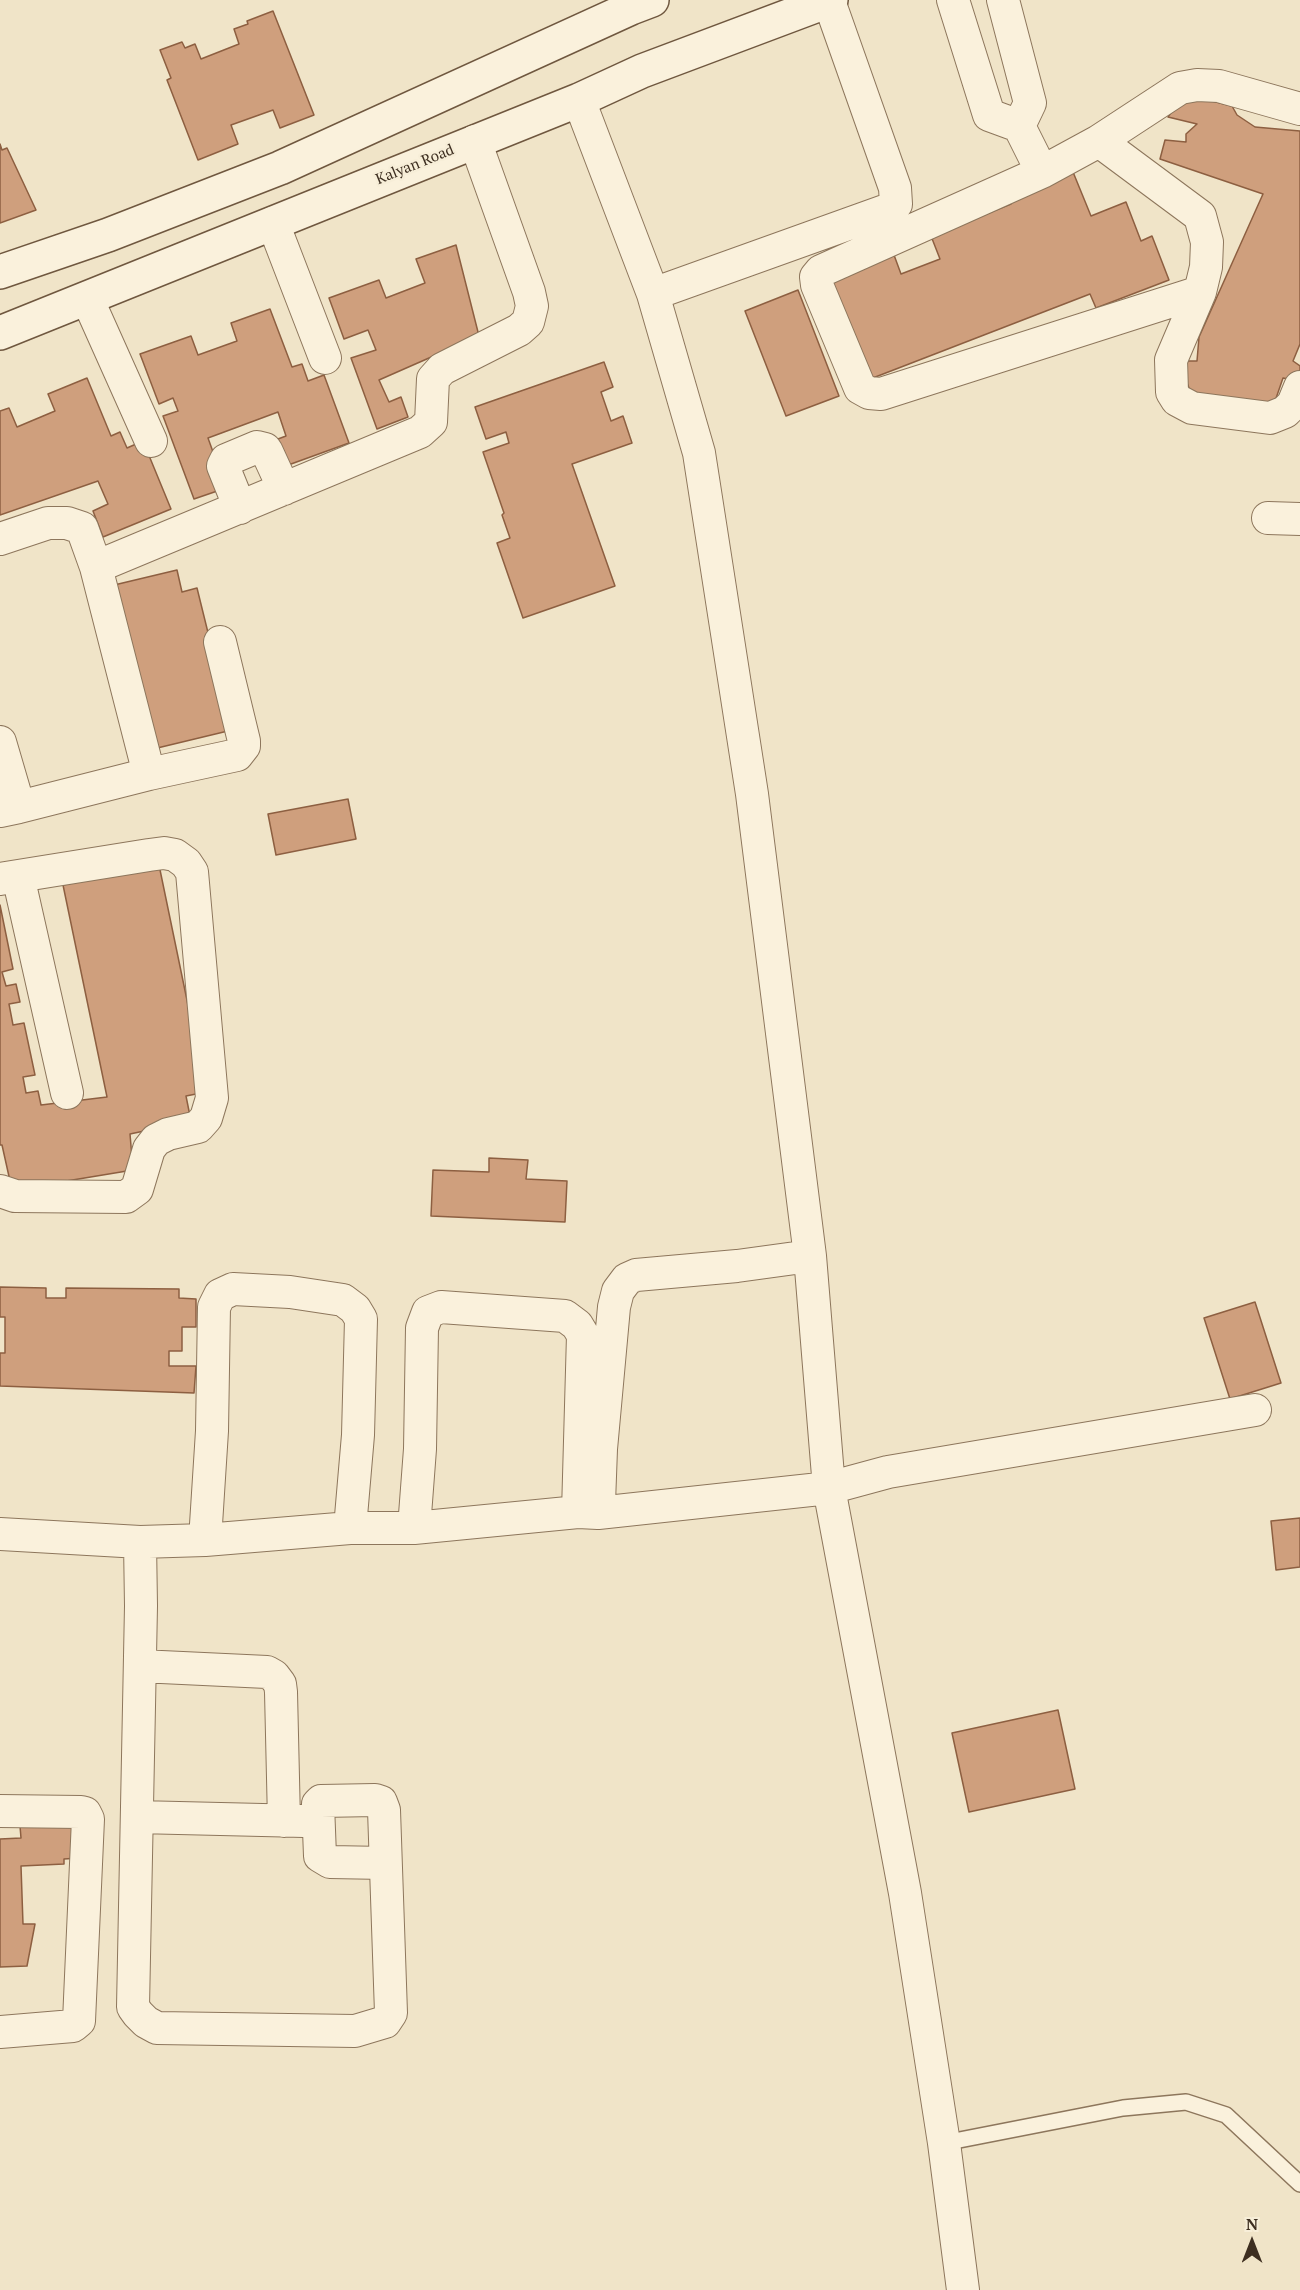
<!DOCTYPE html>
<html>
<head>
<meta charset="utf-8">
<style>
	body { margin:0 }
	#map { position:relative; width:1300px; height:2290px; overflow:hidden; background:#f0e4c8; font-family:"PT Serif",serif }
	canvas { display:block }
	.north { position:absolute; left:1222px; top:2212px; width:60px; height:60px; -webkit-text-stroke:4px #f7eed8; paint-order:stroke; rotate:0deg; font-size:16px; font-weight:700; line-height:24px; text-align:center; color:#3d2e20 }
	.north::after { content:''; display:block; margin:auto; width:21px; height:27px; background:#3d2e20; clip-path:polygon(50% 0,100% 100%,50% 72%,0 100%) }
</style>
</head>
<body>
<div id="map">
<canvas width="1300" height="2290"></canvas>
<div class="north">N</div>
</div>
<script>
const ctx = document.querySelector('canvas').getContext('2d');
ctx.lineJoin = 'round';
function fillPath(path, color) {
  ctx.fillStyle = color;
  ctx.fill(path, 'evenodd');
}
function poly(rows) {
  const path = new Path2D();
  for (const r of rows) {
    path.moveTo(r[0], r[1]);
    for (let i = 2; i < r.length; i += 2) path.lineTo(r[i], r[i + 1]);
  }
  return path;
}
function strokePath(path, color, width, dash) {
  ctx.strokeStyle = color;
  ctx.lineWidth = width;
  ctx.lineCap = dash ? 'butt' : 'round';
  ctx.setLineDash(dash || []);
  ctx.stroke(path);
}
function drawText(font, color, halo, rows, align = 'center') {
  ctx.font = font + ' "PT Serif",serif';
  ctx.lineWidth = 5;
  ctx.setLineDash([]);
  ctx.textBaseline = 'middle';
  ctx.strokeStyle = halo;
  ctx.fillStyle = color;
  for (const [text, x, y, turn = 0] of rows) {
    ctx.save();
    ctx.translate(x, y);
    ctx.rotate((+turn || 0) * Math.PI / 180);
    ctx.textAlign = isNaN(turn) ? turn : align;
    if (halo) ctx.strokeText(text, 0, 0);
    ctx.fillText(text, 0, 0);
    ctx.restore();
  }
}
const building = poly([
	[273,11,314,115,280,128,273,110,231,125,238,144,198,160,167,80,171,78,160,50,182,42,185,48,195,44,201,59,239,44,234,29,248,24,247,21,273,11],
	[1184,94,1232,106,1237,115,1255,127,1300,131,1300,344,1293,361,1300,366,1300,379,1299,381,1283,378,1273,407,1192,399,1188,385,1180,378,1183,361,1197,361,1199,337,1263,194,1160,159,1165,140,1186,142,1186,134,1197,124,1168,117,1184,94],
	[0,144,2,150,7,148,36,210,0,223,0,144],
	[1073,172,1091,216,1126,202,1141,241,1152,236,1169,280,1096,308,1090,294,865,381,826,281,894,255,901,274,940,259,931,236,1011,204,1008,197,1073,172],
	[456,245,479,336,379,380,389,402,401,397,408,417,377,429,351,358,376,350,368,330,344,339,329,298,379,280,386,298,425,283,416,259,456,245],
	[798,290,839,396,786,416,745,311,798,290],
	[270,309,292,367,302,364,308,381,324,375,349,443,280,468,270,442,286,436,278,412,208,438,226,488,194,499,163,416,178,411,173,398,159,404,140,354,191,336,198,355,237,341,231,323,270,309],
	[604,362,613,387,601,392,611,421,623,416,632,443,572,464,615,586,523,618,497,543,510,538,502,515,504,513,483,452,509,443,506,432,486,439,475,407,604,362],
	[87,378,111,436,120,432,127,448,143,441,171,509,103,537,93,511,108,504,98,481,0,515,0,411,9,408,17,427,55,411,48,394,87,378],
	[177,570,182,592,197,588,232,730,149,750,110,586,177,570],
	[348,799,356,839,276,855,268,814,348,799],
	[159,865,206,1092,186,1096,191,1121,130,1134,133,1170,12,1190,2,1145,0,1145,0,905,13,969,2,972,6,986,16,984,20,1002,9,1004,13,1025,24,1023,35,1075,23,1077,26,1093,38,1091,41,1105,107,1097,63,885,159,865],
	[489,1158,528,1160,526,1179,567,1181,565,1222,431,1216,433,1170,489,1172,489,1158],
	[0,1287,46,1288,46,1298,66,1298,66,1288,179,1289,179,1298,196,1299,196,1327,182,1327,182,1351,169,1351,169,1366,196,1366,194,1393,0,1386,0,1353,5,1353,5,1317,0,1317,0,1287],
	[1255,1302,1281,1383,1230,1399,1204,1318,1255,1302],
	[1300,1518,1300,1567,1276,1570,1271,1521,1300,1518],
	[1058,1710,1075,1789,969,1812,952,1733,1058,1710],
	[77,1823,79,1858,64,1859,64,1864,21,1866,23,1924,35,1924,27,1966,0,1967,0,1839,21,1838,20,1826,77,1823]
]);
fillPath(building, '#cf9f7d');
strokePath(building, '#8d5f41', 1.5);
const service = poly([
	[944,2143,1123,2108,1186,2102,1226,2115,1300,2184]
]);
const minor = poly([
	[953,0,989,115,1019,126,1030,103,1003,0],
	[579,100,653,294,699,453,752,794,810,1256,829,1488,905,1893,944,2143,963,2290],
	[1019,126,1042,172,1099,141,1200,216,1207,242,1206,267,1200,292,881,394,869,393,860,388,817,285,816,277,821,271,1042,172],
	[1099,141,1180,88,1197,85,1219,86,1300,109],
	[273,223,325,358],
	[1200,292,1171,360,1172,392,1177,400,1192,408,1270,418,1285,412,1293,404,1300,387],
	[653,294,890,209,896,204,895,188,829,1],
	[87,298,151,441],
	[240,508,223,466,226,460,257,447,265,449,267,452,284,489],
	[1268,518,1300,519],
	[0,539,48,523,67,523,82,528,96,567,420,432,431,422,433,379,442,369,519,330,528,322,532,306,529,292,475,141],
	[96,567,149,774],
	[0,742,19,807,0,811],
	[19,807,149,774,237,755,244,746,244,741,220,642],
	[18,876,67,1093],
	[0,879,149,855,164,853,175,855,186,863,192,872,212,1098,206,1118,198,1127,168,1134,156,1140,149,1149,137,1189,126,1197,15,1196,0,1191],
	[599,1503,601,1449,614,1307,618,1291,627,1279,636,1275,737,1266,810,1256],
	[414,1528,420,1449,422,1328,428,1312,441,1307,565,1316,577,1325,583,1335,578,1512],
	[0,1534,140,1542,205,1540,350,1528,414,1528,578,1512,598,1513,829,1488,888,1472,1255,1410],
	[205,1540,212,1431,214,1307,220,1295,233,1289,290,1292,343,1300,355,1309,361,1319,358,1435,350,1528],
	[140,1542,141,1606,133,2007,138,2014,146,2022,157,2028,355,2031,385,2022,391,2013,384,1810,381,1802,375,1800,321,1801,318,1804,320,1856,330,1862,385,1863],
	[140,1666,267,1672,274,1676,280,1684,281,1692,284,1821],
	[0,1811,81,1812,85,1813,88,1819,79,2021,73,2026,0,2032],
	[137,1817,304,1821]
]);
const secondary = poly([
	[0,272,108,235,280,168,631,8,652,0],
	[0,333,579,100,642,71,831,0]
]);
strokePath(service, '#8d765c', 18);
strokePath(minor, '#8d765c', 34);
strokePath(secondary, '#6f573f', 36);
strokePath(service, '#faf1dc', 15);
strokePath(minor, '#faf1dc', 32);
strokePath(secondary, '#faf1dc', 33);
drawText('15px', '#3d2e20', '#f7eed8', [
	["Kalyan Road",415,165,-22]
]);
</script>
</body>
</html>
